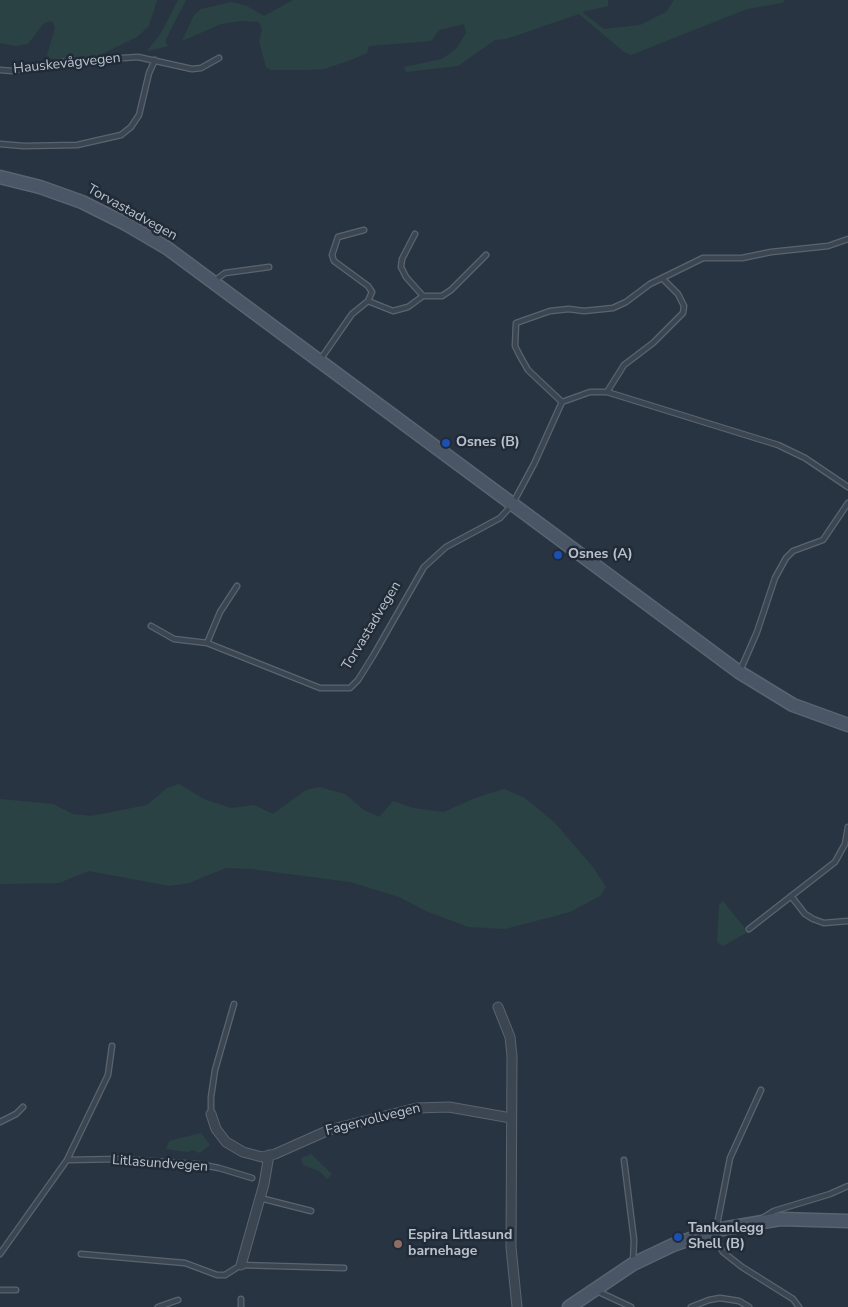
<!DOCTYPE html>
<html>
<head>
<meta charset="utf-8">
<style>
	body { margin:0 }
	canvas { display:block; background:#283442 }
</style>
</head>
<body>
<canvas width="848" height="1307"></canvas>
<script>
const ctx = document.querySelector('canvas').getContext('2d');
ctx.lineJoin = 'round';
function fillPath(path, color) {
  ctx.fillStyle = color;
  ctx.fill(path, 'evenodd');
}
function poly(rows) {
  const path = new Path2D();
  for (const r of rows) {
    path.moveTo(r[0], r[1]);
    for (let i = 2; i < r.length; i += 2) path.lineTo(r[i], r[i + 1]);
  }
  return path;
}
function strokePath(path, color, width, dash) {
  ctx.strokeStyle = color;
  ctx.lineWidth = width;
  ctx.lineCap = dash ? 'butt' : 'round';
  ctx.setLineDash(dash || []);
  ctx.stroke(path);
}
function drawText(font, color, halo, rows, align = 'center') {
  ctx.font = font + ' "Nunito Sans",sans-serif';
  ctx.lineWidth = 5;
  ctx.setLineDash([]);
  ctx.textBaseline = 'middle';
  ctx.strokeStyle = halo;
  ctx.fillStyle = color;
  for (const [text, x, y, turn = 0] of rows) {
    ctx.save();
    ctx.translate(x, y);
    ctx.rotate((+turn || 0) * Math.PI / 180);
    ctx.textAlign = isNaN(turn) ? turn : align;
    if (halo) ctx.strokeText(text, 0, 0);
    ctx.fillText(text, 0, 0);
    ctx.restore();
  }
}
fillPath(poly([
	[0,0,157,0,149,26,137,37,98,56,58,59,50,59,47,55,55,28,53,22,50,21,43,24,28,44,15,46,0,43],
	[178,0,186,0,166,39,166,44,169,46,147,51,161,33],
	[293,0,608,0,608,6,582,12,604,29,640,25,666,12,674,0,785,0,782,3,747,9,631,55,624,52,579,14,506,39,495,40,458,66,406,72,404,67,442,59,456,49,466,33,464,24,439,30,431,41,369,46,367,53,351,60,324,69,309,70,271,70,266,67,259,41,262,30,259,22,240,21,221,24,182,41,194,15,201,9,231,2,247,6,264,16],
	[179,784,204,799,231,808,254,805,273,814,306,790,319,787,345,794,364,810,379,817,393,801,413,808,444,812,475,798,504,789,525,798,555,823,593,867,606,887,600,896,570,912,505,929,469,927,428,912,399,897,350,882,251,869,226,868,189,883,170,886,89,871,59,883,0,884,0,799,53,804,73,814,91,816,147,805,167,788],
	[723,901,748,932,723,946,717,942,719,905],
	[201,1133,210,1145,200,1153,192,1150,188,1152,166,1149,169,1141],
	[311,1154,332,1174,327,1179,319,1171,303,1165,301,1158]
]), '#2a4243');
const service = poly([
	[0,70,13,71,61,62,138,57,192,69,201,68,219,58],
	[0,144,24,146,77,145,121,135,131,127,139,115,149,73,155,60],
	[364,230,338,237,332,255,334,261,368,286,372,292,368,301],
	[415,234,402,259,401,267,406,277,423,296],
	[214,281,225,273,269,267],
	[368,301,393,311,408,307,423,296,442,296,451,290,486,255],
	[320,360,352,314,368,301],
	[607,392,624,365,653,343,683,313,684,306,678,294,663,279],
	[562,402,528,370,520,356,515,346,516,323,550,311,569,309,584,311,613,308,626,302,650,284,703,258,742,258,771,252,828,246,848,239],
	[151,626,174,639,207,643,320,688,350,688,358,680,373,656,424,567,446,547,500,518,512,505,534,464,562,402,590,392,607,392,778,445,805,458,848,487],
	[207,643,220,612,237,586],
	[740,671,757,632,775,578,786,558,793,551,823,540,848,503],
	[791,896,805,914,813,919,824,923,848,921],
	[749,929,835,862,845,844,848,827],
	[761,1090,730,1158,716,1230,718,1243,723,1252,742,1267,793,1299,799,1307],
	[211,1114,211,1097,215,1070,234,1004],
	[0,1122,16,1114,23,1107],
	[67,1160,120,1159,197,1164,219,1168,252,1178],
	[624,1160,634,1240,633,1263],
	[260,1198,311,1211],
	[761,1219,774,1211,830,1194,848,1186],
	[0,1254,67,1160,108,1075,112,1046],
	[81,1254,185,1263,217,1275,225,1275,241,1265,344,1268],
	[0,1290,16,1290],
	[597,1291,631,1307],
	[158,1307,178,1300],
	[241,1307,241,1299],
	[691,1307,709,1300,720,1298,739,1301,749,1307]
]);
const minor = poly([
	[498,1007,510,1037,512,1056,511,1247,517,1307],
	[211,1114,216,1129,226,1142,243,1152,262,1157,275,1154,329,1130,417,1108,449,1107,511,1118],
	[241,1265,264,1184,269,1155]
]);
const secondary = poly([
	[0,177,40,187,82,202,126,224,167,248,739,672,793,705,848,725],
	[569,1307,633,1264,673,1245,716,1230,780,1219,848,1221]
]);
strokePath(service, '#5a6470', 7);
strokePath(minor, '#5a6470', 11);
strokePath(secondary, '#5a6470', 15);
strokePath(service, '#3c4652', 4.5);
strokePath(minor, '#3c4652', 9);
strokePath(secondary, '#4a5565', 12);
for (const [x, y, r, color] of [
	[446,443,5,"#1a4fb4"],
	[558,555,5,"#1a4fb4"],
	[678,1237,5,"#1a4fb4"],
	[398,1244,5,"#8d6e63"]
]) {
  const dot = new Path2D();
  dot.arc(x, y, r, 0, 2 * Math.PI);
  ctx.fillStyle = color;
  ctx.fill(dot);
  strokePath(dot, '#212b38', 2);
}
drawText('14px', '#b9c1cc', '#212b38', [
	["Hauskevågvegen",67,64,-6],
	["Torvastadvegen",132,213,29],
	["Torvastadvegen",372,626,-59],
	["Fagervollvegen",373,1120,-14],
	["Litlasundvegen",160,1164,4]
]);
drawText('bold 14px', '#b9c1cc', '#212b38', [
	["Osnes (B)",456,443],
	["Osnes (A)",568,555],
	["Tankanlegg",688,1229],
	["Shell (B)",688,1245],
	["Espira Litlasund",408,1236],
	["barnehage",408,1252]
], 'left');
</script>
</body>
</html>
